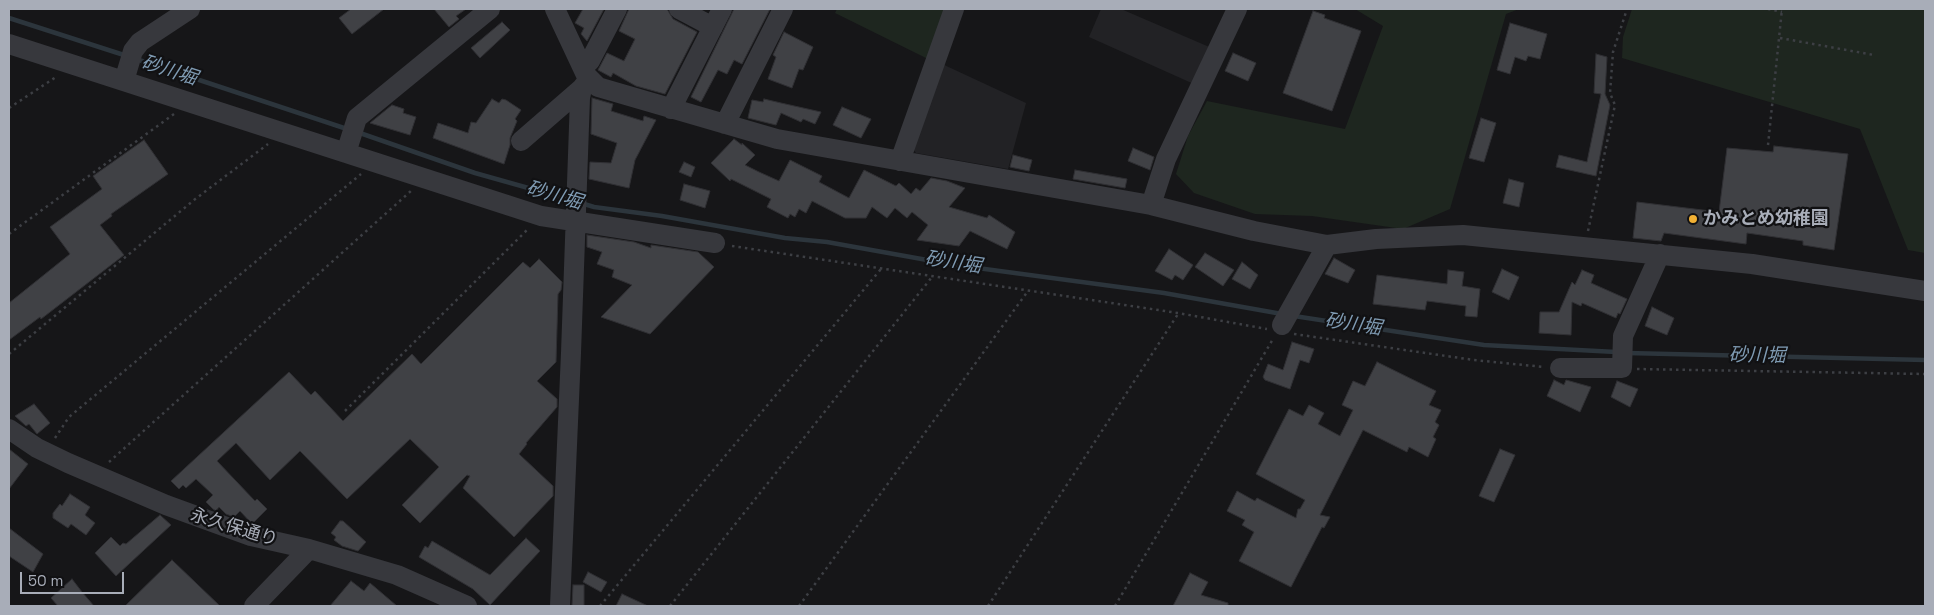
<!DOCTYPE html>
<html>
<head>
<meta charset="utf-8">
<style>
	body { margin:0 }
	#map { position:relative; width:1934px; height:615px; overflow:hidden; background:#161618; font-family:"Space Grotesk",sans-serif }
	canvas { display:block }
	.frame { position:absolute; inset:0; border:10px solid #a8adb8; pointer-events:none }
	.scale { position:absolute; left:20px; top:572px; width:104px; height:22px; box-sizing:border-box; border:2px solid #a8adb8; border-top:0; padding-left:6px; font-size:15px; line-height:18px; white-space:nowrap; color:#a8adb8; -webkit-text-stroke:4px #111113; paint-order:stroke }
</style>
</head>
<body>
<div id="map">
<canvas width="1934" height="615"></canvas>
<div class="frame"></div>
<div class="scale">50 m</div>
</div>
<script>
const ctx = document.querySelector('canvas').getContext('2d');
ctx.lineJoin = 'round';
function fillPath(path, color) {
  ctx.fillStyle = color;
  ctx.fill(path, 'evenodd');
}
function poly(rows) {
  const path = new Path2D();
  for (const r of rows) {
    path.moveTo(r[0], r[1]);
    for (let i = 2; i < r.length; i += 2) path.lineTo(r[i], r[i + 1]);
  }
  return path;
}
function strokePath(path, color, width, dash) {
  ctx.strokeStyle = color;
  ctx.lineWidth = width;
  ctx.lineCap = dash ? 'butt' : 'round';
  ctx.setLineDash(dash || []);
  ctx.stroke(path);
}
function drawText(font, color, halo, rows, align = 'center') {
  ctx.font = font + ' "Space Grotesk","Noto Sans JP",sans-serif';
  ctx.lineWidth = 4.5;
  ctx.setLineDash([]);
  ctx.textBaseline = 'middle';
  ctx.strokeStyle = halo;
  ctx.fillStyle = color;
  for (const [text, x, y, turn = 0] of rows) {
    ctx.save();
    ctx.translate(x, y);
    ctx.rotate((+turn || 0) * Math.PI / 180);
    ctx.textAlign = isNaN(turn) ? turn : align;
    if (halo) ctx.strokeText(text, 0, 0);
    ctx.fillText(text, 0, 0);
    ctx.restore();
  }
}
fillPath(poly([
	[1101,9,1121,9,1214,49,1196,85,1089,37],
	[940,63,1026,103,1008,169,916,153,910,145]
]), '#222225');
fillPath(poly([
	[837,9,945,9,928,59,835,13],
	[1355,9,1519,9,1506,14,1450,209,1403,229,1312,216,1255,214,1194,193,1176,174,1188,136,1207,101,1345,129,1383,26],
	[1632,9,1925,9,1925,253,1908,250,1860,129,1622,58,1623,37]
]), '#1e261f');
strokePath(poly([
	[9,18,127,56],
	[136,59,347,129],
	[357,132,475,173,571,200],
	[581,203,594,207,662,216,785,238,827,242,955,265,1164,293,1282,314],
	[1294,316,1484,345,1616,352],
	[1627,353,1925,360]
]), '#2c353c', 4.5);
const building = poly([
	[351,9,384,9,352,34,339,18,351,9],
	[434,9,466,9,456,16,459,19,449,27,434,9],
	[583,9,604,9,587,41,581,34,584,28,575,23,583,9],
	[629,9,667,9,673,19,697,32,665,94,636,86,613,73,611,77,598,70,607,53,624,61,635,39,619,31,629,9],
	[734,9,770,9,742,64,734,60,727,74,718,70,701,102,691,97,734,9],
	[1313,11,1325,15,1324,18,1361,31,1332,111,1283,93,1313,11],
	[502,22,510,30,480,58,471,48,502,22],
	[1510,23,1547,34,1540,59,1528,56,1526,61,1515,57,1510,74,1497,70,1510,23],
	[784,32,813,47,803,70,799,69,792,88,768,79,776,57,773,55,784,32],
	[1233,53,1256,63,1248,81,1225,71,1233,53],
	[1596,54,1607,57,1605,94,1610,105,1596,176,1556,167,1559,155,1587,162,1601,94,1594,93,1596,54],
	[592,98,613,104,611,111,643,121,644,116,656,120,635,160,629,188,589,179,590,162,611,163,617,143,591,134,592,98],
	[492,99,499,103,502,99,506,100,521,110,515,119,517,121,510,138,510,145,504,164,433,138,438,123,468,133,471,122,476,123,492,99],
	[764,99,781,103,821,112,815,124,803,119,801,122,781,113,776,125,748,118,752,100,763,102,764,99],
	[392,105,404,109,403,113,416,117,410,135,370,123,392,105],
	[842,107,871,119,861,138,833,125,842,107],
	[1481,118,1496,123,1484,162,1469,158,1481,118],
	[734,139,742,145,742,143,755,155,745,165,759,172,779,181,790,160,822,176,819,182,849,198,864,170,896,186,899,183,911,194,916,188,920,191,931,178,947,181,965,188,949,207,987,218,989,215,1015,232,1007,249,970,231,959,246,917,240,928,225,912,212,907,218,895,208,887,218,872,207,866,218,845,218,812,201,806,213,799,209,795,217,790,214,788,218,767,207,771,199,731,179,730,181,711,163,734,139],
	[144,140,168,174,111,214,112,216,100,225,124,255,41,319,40,317,9,340,9,303,70,254,50,227,102,189,93,176,144,140],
	[1774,146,1848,154,1834,250,1803,245,1803,241,1747,233,1746,244,1664,233,1661,241,1633,238,1637,202,1719,212,1727,148,1773,152,1774,146],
	[1133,148,1154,157,1150,170,1128,161,1133,148],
	[1013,155,1032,160,1029,171,1010,167,1013,155],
	[684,162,695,167,691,177,679,172,684,162],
	[1075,170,1127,179,1125,188,1073,179,1075,170],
	[1509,179,1524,183,1519,207,1503,203,1509,179],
	[684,184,710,191,705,208,680,200,684,184],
	[587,235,634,242,651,248,651,245,698,252,714,267,650,334,601,317,632,285,612,277,614,270,597,264,602,252,587,247,587,235],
	[1169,249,1193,265,1183,280,1175,275,1172,280,1155,271,1169,249],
	[1205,253,1234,270,1223,286,1195,267,1205,253],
	[1334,258,1355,270,1348,283,1325,274,1334,258],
	[539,259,562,282,561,290,558,294,556,362,537,381,557,399,557,407,526,443,527,444,519,454,553,486,553,496,514,537,463,488,470,476,467,475,420,523,402,505,439,467,410,439,347,499,300,451,270,480,236,443,217,461,255,501,257,499,267,509,252,524,240,511,234,517,226,514,219,507,216,511,213,509,206,502,213,495,196,479,186,488,183,485,179,489,171,481,289,372,311,395,315,391,343,421,412,354,421,364,523,262,530,268,539,259],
	[1242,262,1258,275,1250,289,1232,279,1242,262],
	[1502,269,1519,277,1509,300,1492,292,1502,269],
	[1448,270,1464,272,1462,286,1480,289,1477,317,1465,316,1466,306,1427,301,1425,310,1373,304,1377,275,1447,284,1448,270],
	[1582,270,1594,275,1591,283,1627,299,1620,314,1618,313,1616,318,1582,303,1581,306,1572,302,1571,335,1539,333,1540,312,1559,312,1572,282,1575,285,1582,270],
	[1652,307,1674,318,1667,335,1645,326,1652,307],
	[1292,342,1314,349,1309,363,1300,360,1290,389,1265,380,1263,377,1268,364,1283,370,1292,342],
	[1377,362,1436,391,1429,405,1441,410,1435,422,1439,425,1433,437,1436,439,1428,457,1409,447,1407,452,1363,430,1320,515,1330,517,1324,528,1322,527,1291,587,1239,561,1254,532,1242,525,1245,520,1227,511,1237,491,1255,501,1257,498,1296,518,1298,509,1300,509,1305,500,1256,474,1289,409,1303,416,1309,405,1324,413,1318,424,1340,436,1353,410,1342,405,1353,381,1365,386,1377,362],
	[1554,380,1564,385,1566,380,1591,387,1580,412,1547,396,1554,380],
	[1617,381,1638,389,1630,407,1611,397,1617,381],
	[34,404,50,423,37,434,29,424,26,426,15,416,34,404],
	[9,449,28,464,9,489,9,449],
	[1500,449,1515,455,1494,502,1479,496,1500,449],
	[70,494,90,507,85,515,95,523,86,535,71,524,68,528,53,518,53,513,60,504,62,506,70,494],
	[160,515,171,525,116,576,95,553,111,537,120,546,123,543,126,544,160,515],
	[340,521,343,521,366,542,358,551,342,546,334,540,336,537,331,533,340,521],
	[9,528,43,554,33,572,9,556,9,528],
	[526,538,540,551,490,605,473,589,419,557,425,546,428,548,432,541,490,575,526,538],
	[172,560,220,606,125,606,172,560],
	[588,572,607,582,601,592,583,582,588,572],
	[1190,573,1208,582,1201,595,1228,603,1228,606,1173,606,1190,573],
	[72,579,82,592,94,606,58,606,51,598,72,579],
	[351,581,364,591,370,583,397,606,330,606,351,581],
	[573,585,584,585,584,606,572,606,573,585],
	[622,594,648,606,616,606,622,594]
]);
fillPath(building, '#404145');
strokePath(building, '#303034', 1);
strokePath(poly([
	[1768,9,1782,12],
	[1780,38,1874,55],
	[9,108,56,77],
	[1768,145,1782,9],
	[1588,231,1615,105,1610,93,1613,52,1627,9],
	[9,234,174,114],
	[732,246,1178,313,1267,329],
	[1294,334,1474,360,1544,367],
	[9,354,194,200,268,144],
	[1637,369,1925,374],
	[345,411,528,229],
	[55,438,69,417,361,174],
	[109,462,412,190],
	[600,606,881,269],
	[670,606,932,277],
	[799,606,1028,291],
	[988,606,1178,314],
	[1115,606,1273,339]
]), '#3d3f44', 2.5, [2.5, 4]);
strokePath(poly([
	[555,9,586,75,598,87,777,139,1151,205,1254,231,1327,245,1376,239,1463,235,1752,264,1925,291],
	[679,9,713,27],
	[9,44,541,216,715,243],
	[583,67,590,61,617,9],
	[124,81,133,51,140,42,190,9],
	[671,109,722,9],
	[725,124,783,9],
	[521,141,582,88],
	[346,153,357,118,490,9],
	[900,161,954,9],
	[1151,205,1166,159,1237,9],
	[1282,325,1327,245],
	[1560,368,1622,368,1623,336,1660,254],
	[9,429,37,448,68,463,166,505,251,536,309,549,397,575,467,606],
	[254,606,309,549],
	[560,606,571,353,580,98,582,88,589,79]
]), '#37383d', 20);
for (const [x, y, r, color] of [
	[1693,219,5,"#f2b134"]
]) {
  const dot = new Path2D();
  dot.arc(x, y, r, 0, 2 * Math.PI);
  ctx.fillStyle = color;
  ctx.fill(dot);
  strokePath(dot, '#111113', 2);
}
drawText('bold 18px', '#a8adb8', '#111113', [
	["かみとめ幼稚園",1703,219]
], 'left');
drawText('18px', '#a8adb8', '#111113', [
	["永久保通り",234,528,17]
]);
drawText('italic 19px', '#7f9bb3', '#111113', [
	["砂川堀",169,71,18],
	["砂川堀",554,196,16],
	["砂川堀",953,263,9],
	["砂川堀",1353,325,9],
	["砂川堀",1757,356,1]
]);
</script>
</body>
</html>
